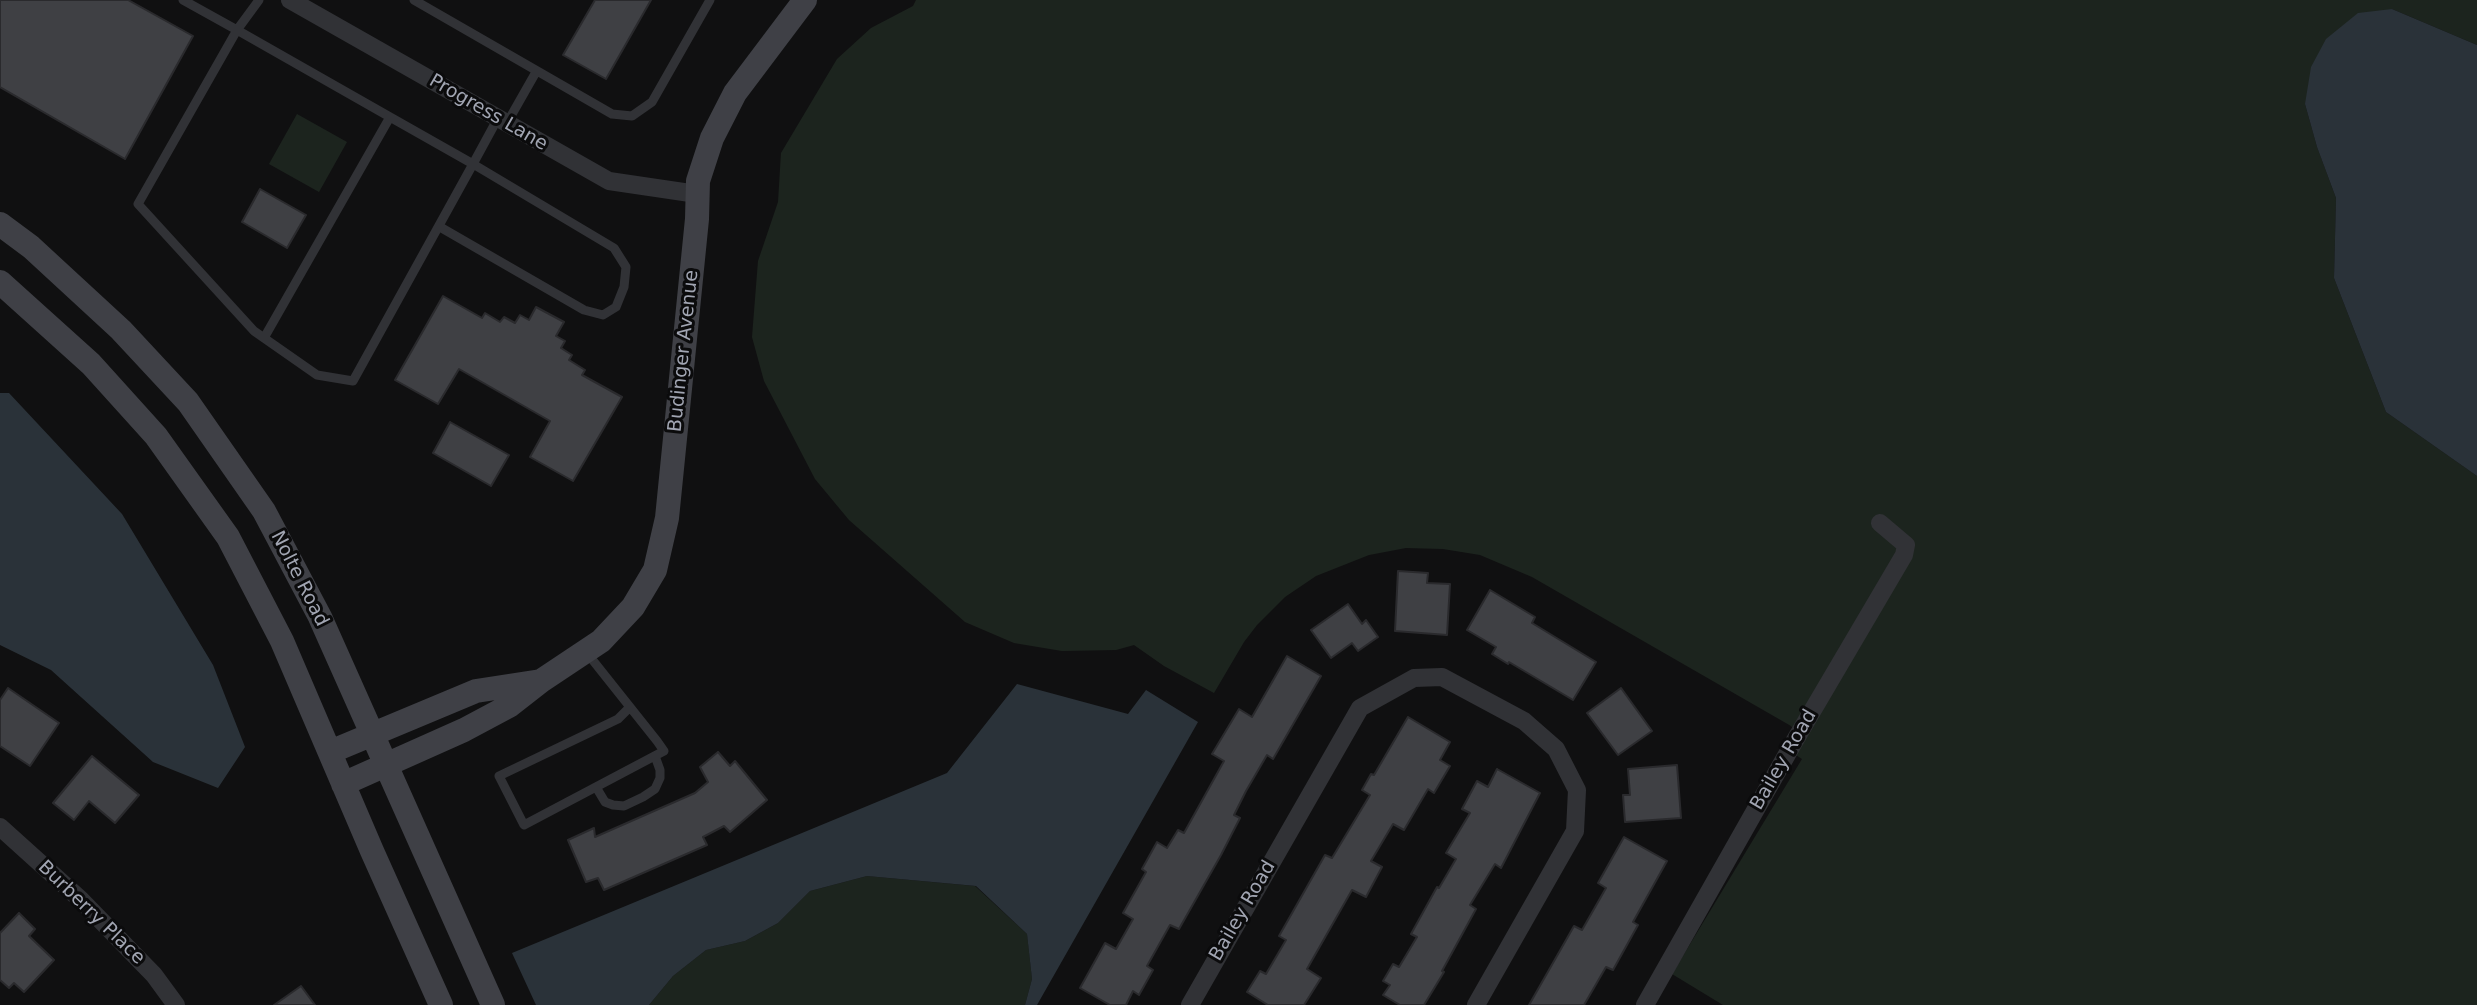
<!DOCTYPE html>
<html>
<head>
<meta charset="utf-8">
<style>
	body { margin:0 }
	canvas { display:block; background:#101011 }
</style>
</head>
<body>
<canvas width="2477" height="1005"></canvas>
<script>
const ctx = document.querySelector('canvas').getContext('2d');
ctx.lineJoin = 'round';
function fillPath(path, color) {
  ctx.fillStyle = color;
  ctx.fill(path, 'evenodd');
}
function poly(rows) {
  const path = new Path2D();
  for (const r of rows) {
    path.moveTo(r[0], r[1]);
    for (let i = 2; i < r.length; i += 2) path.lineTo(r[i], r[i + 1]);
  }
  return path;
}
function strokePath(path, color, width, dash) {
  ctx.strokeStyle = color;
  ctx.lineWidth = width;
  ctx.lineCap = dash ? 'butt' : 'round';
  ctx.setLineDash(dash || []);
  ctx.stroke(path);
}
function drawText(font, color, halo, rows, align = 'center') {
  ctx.font = font + ' "DejaVu Sans",sans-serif';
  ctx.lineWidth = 6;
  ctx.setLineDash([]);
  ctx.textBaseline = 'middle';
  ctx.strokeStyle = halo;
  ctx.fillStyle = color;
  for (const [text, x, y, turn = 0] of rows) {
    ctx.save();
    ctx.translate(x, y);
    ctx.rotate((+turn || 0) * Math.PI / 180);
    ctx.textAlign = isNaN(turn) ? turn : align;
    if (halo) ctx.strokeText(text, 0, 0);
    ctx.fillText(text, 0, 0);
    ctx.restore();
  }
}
fillPath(poly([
	[916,0,2477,0,2477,45,2392,9,2305,104,2317,147,2336,198,2334,278,2386,412,2477,476,2477,1005,1723,1005,1672,974,1802,759,1787,749,1794,730,1791,726,1532,577,1480,555,1443,549,1406,548,1369,555,1316,576,1285,597,1257,625,1244,642,1214,693,1164,666,1134,645,1116,650,1062,651,1014,643,965,622,849,520,815,479,764,381,752,337,758,261,778,202,781,153,837,59,871,28,913,6],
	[297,114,347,142,319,192,269,164],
	[867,876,975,886,1027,934,1032,979,1025,1005,649,1005,673,976,706,950,745,941,778,923,810,891]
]), '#1c241e');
fillPath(poly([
	[2392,9,2477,45,2477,476,2386,412,2334,278,2336,198,2317,147,2305,104,2311,67,2326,39,2358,13],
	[0,393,9,393,122,514,213,665,245,747,218,788,153,762,51,670,0,645],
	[1017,684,1128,714,1146,690,1198,722,1037,1005,1025,1005,1032,979,1027,934,976,886,867,876,810,891,778,923,745,941,706,950,673,976,649,1005,536,1005,512,953,947,773]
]), '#2a3239');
const building = poly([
	[0,0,128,0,193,36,125,159,0,87,0,0],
	[595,0,651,0,606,79,563,55,595,0],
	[260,189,306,215,287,248,242,222,260,189],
	[443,296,482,318,485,313,500,322,504,317,515,323,520,315,529,320,536,307,564,322,556,336,565,341,561,348,572,355,569,360,585,370,582,375,622,397,573,481,530,457,550,421,459,369,438,404,395,380,443,296],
	[450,422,509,455,491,486,433,453,450,422],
	[1398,571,1428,573,1427,583,1450,584,1447,635,1395,631,1398,571],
	[1490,590,1535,617,1532,623,1596,662,1573,700,1509,662,1508,664,1492,654,1496,647,1467,630,1490,590],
	[1348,604,1362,624,1366,620,1378,637,1358,651,1352,643,1331,658,1311,630,1348,604],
	[1287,656,1321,676,1273,759,1267,755,1246,791,1234,815,1240,818,1221,855,1179,929,1170,925,1147,966,1153,970,1139,995,1133,991,1126,1005,1110,1005,1080,988,1105,943,1116,949,1133,919,1123,913,1146,872,1142,869,1157,842,1167,848,1178,830,1184,833,1224,761,1212,754,1239,709,1252,717,1287,656],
	[8,688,59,723,30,766,0,746,0,700,8,688],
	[1621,688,1652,731,1618,755,1587,713,1621,688],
	[1408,717,1450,742,1440,760,1450,766,1434,793,1428,789,1404,830,1393,824,1371,861,1382,867,1366,897,1352,890,1307,969,1321,978,1304,1005,1268,1005,1247,992,1260,971,1266,974,1286,940,1279,936,1325,855,1332,858,1370,795,1362,790,1371,774,1374,775,1408,717],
	[718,752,730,766,735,761,767,800,730,832,724,826,703,837,707,845,604,890,598,878,586,882,568,840,594,828,595,837,695,793,708,782,700,767,718,752],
	[92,756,139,795,115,823,89,801,74,820,53,803,92,756],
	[1677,765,1681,818,1625,822,1623,795,1630,795,1628,769,1677,765],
	[1497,769,1540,793,1501,868,1495,864,1470,905,1476,909,1442,971,1444,972,1424,1005,1400,1005,1383,995,1390,985,1383,981,1393,964,1399,967,1417,937,1411,934,1437,887,1439,888,1456,859,1446,853,1470,813,1462,809,1477,781,1488,787,1497,769],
	[1624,837,1667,861,1633,922,1638,925,1613,970,1606,967,1584,1005,1529,1005,1574,926,1582,930,1606,888,1598,883,1624,837],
	[19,913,35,929,29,936,54,960,24,992,14,983,9,988,0,980,0,933,19,913],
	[301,986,315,1005,274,1005,301,986]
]);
fillPath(building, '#3f4044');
strokePath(building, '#2a2a2d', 2);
strokePath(poly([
	[183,0,237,30,390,117,473,164,353,381,317,375,254,331,138,204,237,30,259,0],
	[414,0,612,114,632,116,652,102,710,0],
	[507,123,536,72],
	[440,227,584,310,603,315,616,307,624,287,626,267,614,248,473,164,498,118],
	[264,338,390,117],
	[587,653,657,741,664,751,524,825,499,776,618,719,630,707],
	[596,787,605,802,613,805,624,806,643,797,655,789,660,778,660,770,655,756]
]), '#313236', 9);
strokePath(poly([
	[290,0,609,181,697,194],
	[0,827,81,900,154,975,176,1005],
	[1190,1005,1360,708,1414,678,1442,677,1524,721,1556,749,1577,790,1575,831,1476,1005],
	[1645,1005,1794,742,1904,555,1906,545,1880,523]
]), '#313236', 18);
strokePath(poly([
	[0,224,31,247,121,330,188,402,264,511,320,617,493,1005],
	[0,282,91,364,156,436,228,537,282,641,372,851,441,1005],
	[330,752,476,691,541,681],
	[343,784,464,730,509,706,541,681,601,641,633,607,655,570,667,518,697,219,698,181,712,138,735,93,805,0]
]), '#3f4046', 24);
drawText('19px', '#a1a5b2', '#0b0b0c', [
	["Progress Lane",488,113,30],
	["Budinger Avenue",684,351,-84],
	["Nolte Road",299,579,63],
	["Bailey Road",1784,760,-60],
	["Bailey Road",1243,911,-60],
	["Burberry Place",91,913,44]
]);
</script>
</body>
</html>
